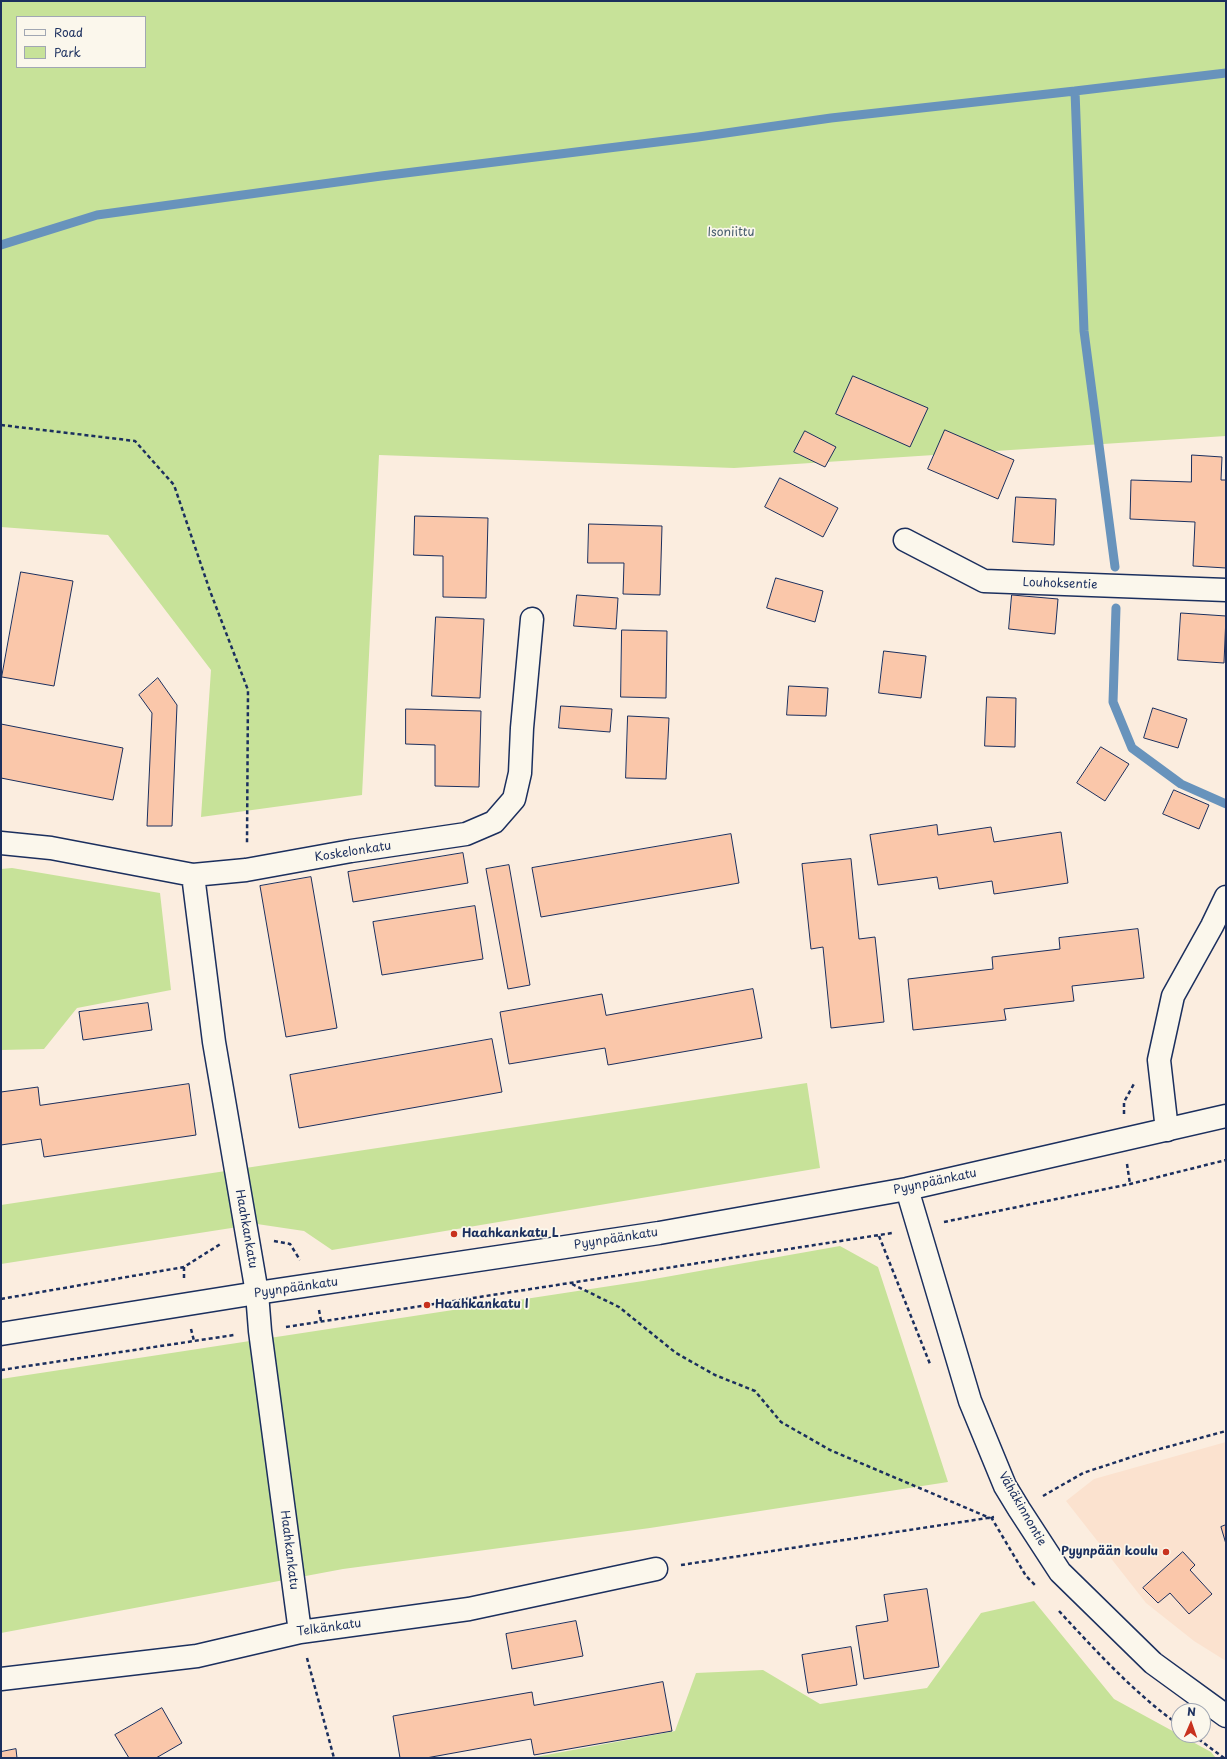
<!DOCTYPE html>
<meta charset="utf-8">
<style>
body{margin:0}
#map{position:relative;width:1227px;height:1759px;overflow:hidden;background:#fbeddf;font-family:"Playpen Sans",sans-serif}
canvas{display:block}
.frame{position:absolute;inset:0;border:2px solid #1b2f5e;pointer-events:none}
.legend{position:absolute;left:16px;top:16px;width:130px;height:52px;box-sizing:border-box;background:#fbf7ec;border:1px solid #a1a7b3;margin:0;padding:5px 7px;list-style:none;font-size:12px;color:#1b2f5e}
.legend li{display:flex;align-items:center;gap:8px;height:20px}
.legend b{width:20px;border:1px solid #a1a7b3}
.north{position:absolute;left:1171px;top:1703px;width:40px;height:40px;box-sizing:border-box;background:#fbf7ec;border:1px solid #a1a7b3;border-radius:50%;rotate:2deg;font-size:11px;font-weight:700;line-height:16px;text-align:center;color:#1b2f5e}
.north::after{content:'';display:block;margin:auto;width:14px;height:18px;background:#c8321e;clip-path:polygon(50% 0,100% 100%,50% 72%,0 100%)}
</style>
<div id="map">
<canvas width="1227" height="1759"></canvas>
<div class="frame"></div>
<ul class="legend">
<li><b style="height:5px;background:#fbf7ec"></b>Road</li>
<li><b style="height:11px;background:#c7e299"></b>Park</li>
</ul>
<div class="north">N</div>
</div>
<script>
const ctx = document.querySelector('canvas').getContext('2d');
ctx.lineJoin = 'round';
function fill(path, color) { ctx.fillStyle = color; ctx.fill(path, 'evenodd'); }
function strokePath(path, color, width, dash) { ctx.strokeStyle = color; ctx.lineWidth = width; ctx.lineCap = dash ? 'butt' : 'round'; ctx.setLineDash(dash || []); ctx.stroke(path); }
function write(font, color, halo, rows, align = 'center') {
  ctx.font = font + ' "Playpen Sans",sans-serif'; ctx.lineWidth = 3.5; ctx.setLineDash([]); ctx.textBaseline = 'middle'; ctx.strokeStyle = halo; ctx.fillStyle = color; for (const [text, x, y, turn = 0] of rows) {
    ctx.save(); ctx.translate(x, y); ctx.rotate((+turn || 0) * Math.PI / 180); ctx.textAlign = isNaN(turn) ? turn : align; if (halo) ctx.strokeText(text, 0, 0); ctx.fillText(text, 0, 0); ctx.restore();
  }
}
fill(new Path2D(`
 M1226 1442V1661L1194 1641 1146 1603 1066 1501 1094 1479Z`), '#fbe2cf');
fill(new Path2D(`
 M1 1H1226V436L734 468 379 455 362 795 201 817 211 670 108 535 1 527ZM17 17H145V67H17Z
 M12 868 160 893 171 990 77 1008 44 1049 1 1050V869Z
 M807 1083 820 1168 332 1250 304 1231 257 1224 1 1264V1205Z
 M840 1246 878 1267 948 1482 650 1528 343 1569 1 1633V1379L643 1281Z
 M1034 1601 1114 1699 1211 1752 1216 1758H530L675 1731 696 1673 763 1670 820 1704 927 1688 981 1613Z`), '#c7e299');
strokePath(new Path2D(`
 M1075 91 1226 73
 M1 245 97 215 381 176 698 137 831 118 1075 91 1084 331 1115 567
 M1116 608 1113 702 1132 748 1181 784 1226 804`), '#6893bc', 9);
const building = new Path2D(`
 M853 376 928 408 910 447 836 414Z
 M945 430 1014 460 998 499 928 469Z
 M805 431 836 447 825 467 794 452Z
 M1192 455 1222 457 1221 480H1226V568L1193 566 1195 522 1130 519 1131 480 1191 482Z
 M780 478 838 508 823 537 765 507Z
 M1016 497 1056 499 1054 545 1013 542Z
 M415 516 488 518 486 598 443 597V556L414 555Z
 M589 524 662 526 660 595 623 594 624 563H588Z
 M21 572 73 581 54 686 2 677Z
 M776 578 823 591 815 622 767 608Z
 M577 595 618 598 616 629 574 626Z
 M1012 595 1058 599 1055 634 1009 629Z
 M1181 613 1226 616 1224 663 1178 660Z
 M436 617 484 619 480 698 432 696Z
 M622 630 667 631 666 698 621 697Z
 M884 651 926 656 921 698 879 693Z
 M158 678 177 705 172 826H147L152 713 139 695Z
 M789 686 828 688 826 716 787 715Z
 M987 697 1016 698 1015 747 985 746Z
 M561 706 612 709 610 732 559 728Z
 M1153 708 1187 719 1178 748 1144 738Z
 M406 709 481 711 479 787 435 786V745L406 744Z
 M628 716 669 718 666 779 626 778Z
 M1 724 123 748 113 800 1 778Z
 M1101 747 1129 764 1105 801 1077 783Z
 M1174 790 1209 805 1199 829 1163 814Z
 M937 825 938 835 991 827 994 842 1061 832 1068 883 994 894 992 881 939 889 937 877 878 885 870 835Z
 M731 834 739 883 541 917 532 868Z
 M463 853 468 883 353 902 348 872Z
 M851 859 859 939 875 937 884 1022 831 1028 823 947 811 949 802 864Z
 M509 865 530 985 508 989 486 869Z
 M311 877 337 1028 286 1037 260 886Z
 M475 906 483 959 382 975 373 922Z
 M1138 929 1144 978 1072 986 1074 1001 1004 1009 1006 1020 913 1030 908 979 993 969 992 957 1060 949 1059 938Z
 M753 989 762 1038 608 1065 605 1048 509 1064 500 1012 602 994 606 1015Z
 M148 1003 152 1030 83 1040 79 1012Z
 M492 1039 502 1092 299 1128 290 1075Z
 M189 1084 196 1135 44 1157 41 1139 1 1145V1092L38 1087 40 1105Z
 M1226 1525V1544L1221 1527Z
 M1183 1552 1195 1565 1190 1570 1212 1594 1189 1614 1170 1593 1158 1603 1143 1588Z
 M927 1589 939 1667 864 1679 856 1626 888 1621 884 1595Z
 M576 1621 583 1656 512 1669 506 1634Z
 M851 1647 857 1685 808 1693 802 1655Z
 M663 1682 672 1731 534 1755 531 1739 426 1758H400L393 1716 532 1692 534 1705Z
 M162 1708 182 1743 156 1758H129L115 1735Z
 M16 1749 17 1758H1V1752Z`);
fill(building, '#fac7aa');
strokePath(building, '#1b2f5e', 1);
const street = new Path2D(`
 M905 540 984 581 1226 590
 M1 843 51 848 193 875 246 870 351 851 466 834 494 822 514 799 520 773 522 728 532 619
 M193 875 214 1042 257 1293 260 1331 300 1632
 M1167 1130 1159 1060 1173 996 1212 926 1226 897
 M1 1679 197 1656 300 1632 469 1609 656 1569`);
const secondary = new Path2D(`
 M907 1189 970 1401 1005 1486 1019 1509 1060 1572 1153 1663 1226 1716
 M1 1334 257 1293 659 1233 907 1189 1226 1116`);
strokePath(street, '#1b2f5e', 25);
strokePath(secondary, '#1b2f5e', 25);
strokePath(new Path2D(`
 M1 425 135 441 174 485 210 591 248 690 247 844
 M1124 1114V1102L1135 1082
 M1127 1164 1130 1184
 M944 1222 1130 1184 1226 1160
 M879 1236 930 1364
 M274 1241 290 1244 300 1260
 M184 1267V1279
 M572 1284 619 1307 676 1353 715 1375 755 1391 781 1422 830 1450 990 1518
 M1 1299 184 1267 222 1243
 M319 1310 321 1321
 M286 1327 892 1233
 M191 1329 194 1341
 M1 1370 234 1335
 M1043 1496 1083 1473 1141 1454 1226 1431
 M991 1517 1026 1576 1035 1585
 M681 1565 994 1517
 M1059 1611C1096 1651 1134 1693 1179 1725
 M307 1658 334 1758
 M1193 1735 1224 1758`), '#1b2f5e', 2.5, [4, 3]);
strokePath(street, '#fbf7ec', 22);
strokePath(secondary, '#fbf7ec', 22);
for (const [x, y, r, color] of [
 [454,1234,4,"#c8321e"],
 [427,1305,4,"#c8321e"],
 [1166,1552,4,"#c8321e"]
]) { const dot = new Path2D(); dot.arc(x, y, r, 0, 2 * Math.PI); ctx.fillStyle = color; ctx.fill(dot); strokePath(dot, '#fbf7ec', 1.5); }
write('12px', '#465c6d', '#fbf7ec', [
 ["Isoniittu",731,233]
]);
write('12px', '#1b2f5e', '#fbf7ec', [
 ["Louhoksentie",1060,584,2],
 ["Koskelonkatu",353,852,-9],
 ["Pyynpäänkatu",935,1182,-12],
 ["Haahkankatu",246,1229,80],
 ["Pyynpäänkatu",616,1239,-9],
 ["Pyynpäänkatu",296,1288,-8],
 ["Vähäkinnontie",1022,1509,60],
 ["Haahkankatu",289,1550,83],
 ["Telkänkatu",329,1628,-8]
]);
write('bold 12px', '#1b2f5e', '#fbf7ec', [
 ["Haahkankatu L",462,1234],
 ["Haahkankatu I",435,1305],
 ["Pyynpään koulu",1158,1552,"right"]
], 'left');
</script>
